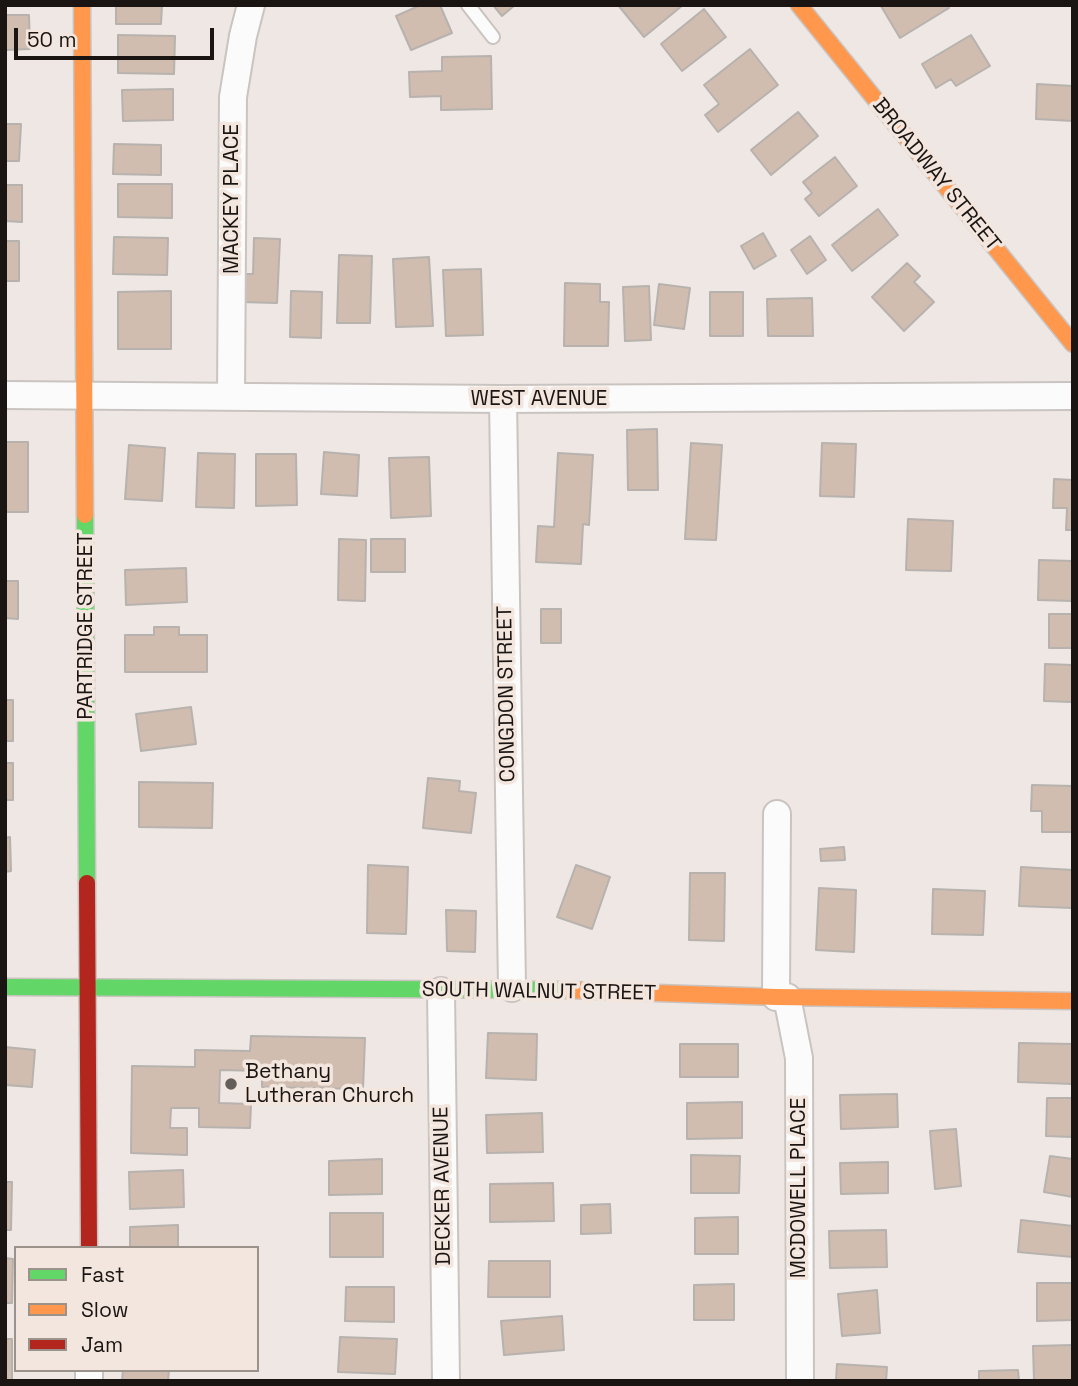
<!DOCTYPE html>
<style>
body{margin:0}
#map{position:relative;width:1078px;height:1386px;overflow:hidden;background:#eee7e3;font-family:"Space Grotesk",sans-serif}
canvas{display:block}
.frame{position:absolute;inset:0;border:7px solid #1a1512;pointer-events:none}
.legend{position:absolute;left:14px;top:1246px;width:245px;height:126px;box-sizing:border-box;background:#f3e6de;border:2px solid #9c928c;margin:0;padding:9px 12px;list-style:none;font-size:21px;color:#1a1512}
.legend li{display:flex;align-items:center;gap:14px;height:35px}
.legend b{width:35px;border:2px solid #9c928c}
.scale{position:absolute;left:14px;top:28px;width:200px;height:32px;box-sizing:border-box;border:4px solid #1a1512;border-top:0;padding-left:9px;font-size:21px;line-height:24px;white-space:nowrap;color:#1a1512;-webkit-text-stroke:5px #f3e6de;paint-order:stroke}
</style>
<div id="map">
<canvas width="1078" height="1386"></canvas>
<div class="frame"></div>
<ul class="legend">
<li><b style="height:9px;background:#63d668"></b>Fast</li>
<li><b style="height:9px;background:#ff974d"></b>Slow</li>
<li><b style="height:9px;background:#b3261e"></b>Jam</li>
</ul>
<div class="scale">50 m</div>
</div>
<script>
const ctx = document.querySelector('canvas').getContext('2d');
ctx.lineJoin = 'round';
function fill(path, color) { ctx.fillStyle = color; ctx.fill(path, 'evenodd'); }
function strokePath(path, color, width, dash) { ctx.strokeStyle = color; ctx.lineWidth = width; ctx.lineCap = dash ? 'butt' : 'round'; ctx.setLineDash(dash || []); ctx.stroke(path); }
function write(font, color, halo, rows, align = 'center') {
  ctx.font = font + ' "Space Grotesk",sans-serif'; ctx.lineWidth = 7; ctx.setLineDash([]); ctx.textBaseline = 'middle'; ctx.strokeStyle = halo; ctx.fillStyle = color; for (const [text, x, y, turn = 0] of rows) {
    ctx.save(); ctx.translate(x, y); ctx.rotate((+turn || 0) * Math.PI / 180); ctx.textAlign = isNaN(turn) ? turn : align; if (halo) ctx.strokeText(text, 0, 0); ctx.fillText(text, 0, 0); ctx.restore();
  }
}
const building = new Path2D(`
 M116 5H162L161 24H116Z
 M421 5H440L452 33 411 50 396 16Z
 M493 5H515L502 16Z
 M618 5H683L644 37Z
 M947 5 949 8 900 38 881 6Z
 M704 9 726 37 682 71 661 44Z
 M5 15H29L30 49 5 50Z
 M118 35 175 36 174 74 118 73Z
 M971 35 990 66 956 86 951 79 936 88 922 64Z
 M750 49 778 85 718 132 705 115 719 104 704 85Z
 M491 56 492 109 441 110V96L410 97 409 72 442 71V57Z
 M1037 84 1073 86V121L1036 119Z
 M173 89V120L123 121 122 90Z
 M798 112 818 136 771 175 751 150Z
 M5 124H21L19 161H5Z
 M114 144 161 145V175L113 174Z
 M835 157 857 186 819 216 805 199 812 193 803 182Z
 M118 184H172V218L118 217Z
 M5 185H22V222L5 221Z
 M878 209 898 235 852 271 832 245Z
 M763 233 776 256 754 269 741 246Z
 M810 236 826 260 807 274 791 250Z
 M114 237 168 238 167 275 113 274Z
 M254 238 280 239 277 303 241 302 243 274H253Z
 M5 241H19V281H5Z
 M339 255 372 256 370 323H337Z
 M429 257 433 326 396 327 393 259Z
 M907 263 920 276 914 282 934 302 904 331 872 297Z
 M481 269 483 335 446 336 443 270Z
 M565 283 600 284V302H609L608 346H564Z
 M659 284 690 288 684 329 654 325Z
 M649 286 651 340 625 341 623 287Z
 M171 291V349H118V292Z
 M291 291 322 292 321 338 290 337Z
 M710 292H743V336H710Z
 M812 298 813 336H768L767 299Z
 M657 429 658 490H628L627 430Z
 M5 442H28V512H5Z
 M691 443 722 445 716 540 685 539Z
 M822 443 856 444 854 497 820 496Z
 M129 445 165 448 162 501 125 499Z
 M324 452 359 455 357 496 321 494Z
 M198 453 235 454 234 508 196 507Z
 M558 453 593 455 589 525 583 524 581 564 536 562 538 526 554 527Z
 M256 454H296L297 505 256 506Z
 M429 457 431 516 391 518 389 458Z
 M1054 479 1073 480V530H1066L1067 508H1053Z
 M908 519 953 521 951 571 906 570Z
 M339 539 366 540 365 601 338 600Z
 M371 539H405V572H371Z
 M1039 560 1073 561V601L1038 600Z
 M186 568 187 602 126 605 125 570Z
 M5 581H18V619L5 618Z
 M541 609H561V643H541Z
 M1049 614H1073V648H1049Z
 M154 627H179V635H207V672H125V635H154Z
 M1045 664 1073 665V702L1044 701Z
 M5 700H13V741H5Z
 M191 707 196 744 141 751 136 714Z
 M5 763H13V800H5Z
 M428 778 460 781 459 791 476 793 471 833 423 828Z
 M139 782 213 783 212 828 139 827Z
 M1032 785 1073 786V832H1042V811H1031Z
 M10 837 11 871 5 872V838Z
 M844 847 845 860 821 861 820 849Z
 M368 865 408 867 406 934 367 933Z
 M576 865 610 877 592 929 557 917Z
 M1021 867 1073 870V908L1019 906Z
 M690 873H725L724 941 689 940Z
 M819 888 856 890 854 952 816 950Z
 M933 889 985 891 983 935 932 934Z
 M446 910 476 911 475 952 447 951Z
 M488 1033 537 1034 536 1080 486 1078Z
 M251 1036 365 1038 363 1089 262 1087V1071L220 1070 219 1103 251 1104 250 1128 199 1127V1108H171L170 1128H187V1155L131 1153 132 1066 195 1067V1050L250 1051Z
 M1019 1043 1073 1044V1084L1018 1082Z
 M680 1044H738V1077H680Z
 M5 1047 35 1050 32 1087 5 1085Z
 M897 1094 898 1127 841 1129 840 1095Z
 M1047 1098H1073V1137L1046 1136Z
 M742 1102V1138L687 1139V1103Z
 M542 1113 543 1152 487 1153 486 1115Z
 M956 1129 961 1186 935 1189 930 1131Z
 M691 1155 740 1156 739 1193H691Z
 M1050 1156 1073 1159V1197L1044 1192Z
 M382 1159V1194L329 1195V1161Z
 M888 1162V1193L841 1194 840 1163Z
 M183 1170 184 1207 130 1209 129 1172Z
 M5 1182H12L11 1230H5Z
 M553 1183 554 1221 490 1222V1184Z
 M610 1204 611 1233 581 1234V1205Z
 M330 1213H383V1257H330Z
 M738 1217V1254H695V1218Z
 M1021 1220 1073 1226V1257L1018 1252Z
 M178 1225V1248H130V1227Z
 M886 1230 887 1267 830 1268 829 1231Z
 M5 1258 13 1259 12 1303H5Z
 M489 1261H550V1297H488Z
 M1037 1283H1073V1320L1037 1321Z
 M734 1284V1320H694V1285Z
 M346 1287H394V1322L345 1321Z
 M877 1290 880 1333 842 1336 838 1294Z
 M562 1316 564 1350 504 1355 501 1321Z
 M340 1337 397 1339 395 1374 338 1372Z
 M5 1339H12V1381H5Z
 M1073 1345V1381H1034L1033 1346Z
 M837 1364 887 1367 886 1381H836Z
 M123 1370H169L168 1381H122Z
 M1018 1370 1019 1381H979V1371Z`);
fill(building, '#d0bdb0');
strokePath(building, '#b7b2ae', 2);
const lane = new Path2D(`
 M468 5 493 37`);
const street = new Path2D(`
 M5 395 503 399 1073 396
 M231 395 233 97 243 36 251 5
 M503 399 512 988
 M441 991 446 1381
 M776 997 777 814
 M787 997 799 1058 800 1381
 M89 1370V1381`);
const fast = new Path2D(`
 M85 515 87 883
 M5 987 568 990`);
const slow = new Path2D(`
 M82 5 85 515
 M799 5 1073 344
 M568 990 776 997 1073 1001`);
const jam = new Path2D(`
 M87 883 89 1248`);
strokePath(lane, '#cac4c1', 16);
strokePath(street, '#cac4c1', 30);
strokePath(fast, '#cac4c1', 19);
strokePath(slow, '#cac4c1', 19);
strokePath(jam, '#cac4c1', 19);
strokePath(lane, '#fcfbfb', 12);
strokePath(street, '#fcfbfb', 26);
strokePath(fast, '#63d668', 16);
strokePath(slow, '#ff974d', 16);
strokePath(jam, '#b3261e', 16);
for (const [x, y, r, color] of [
 [231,1084,7,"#645e5b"]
]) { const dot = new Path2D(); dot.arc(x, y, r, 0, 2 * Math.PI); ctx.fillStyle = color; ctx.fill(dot); strokePath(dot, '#f3e6de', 2.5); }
write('21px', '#1a1512', '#f3e6de', [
 ["BROADWAY STREET",936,175,51],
 ["MACKEY PLACE",232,199,-90],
 ["WEST AVENUE",539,399],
 ["PARTRIDGE STREET",86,626,-90],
 ["CONGDON STREET",507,694,-91],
 ["SOUTH WALNUT STREET",539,992,1],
 ["DECKER AVENUE",443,1186,-91],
 ["MCDOWELL PLACE",799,1188,-90]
]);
write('21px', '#1a1512', '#f3e6de', [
 ["Bethany",245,1072],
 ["Lutheran Church",245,1096]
], 'left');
</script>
